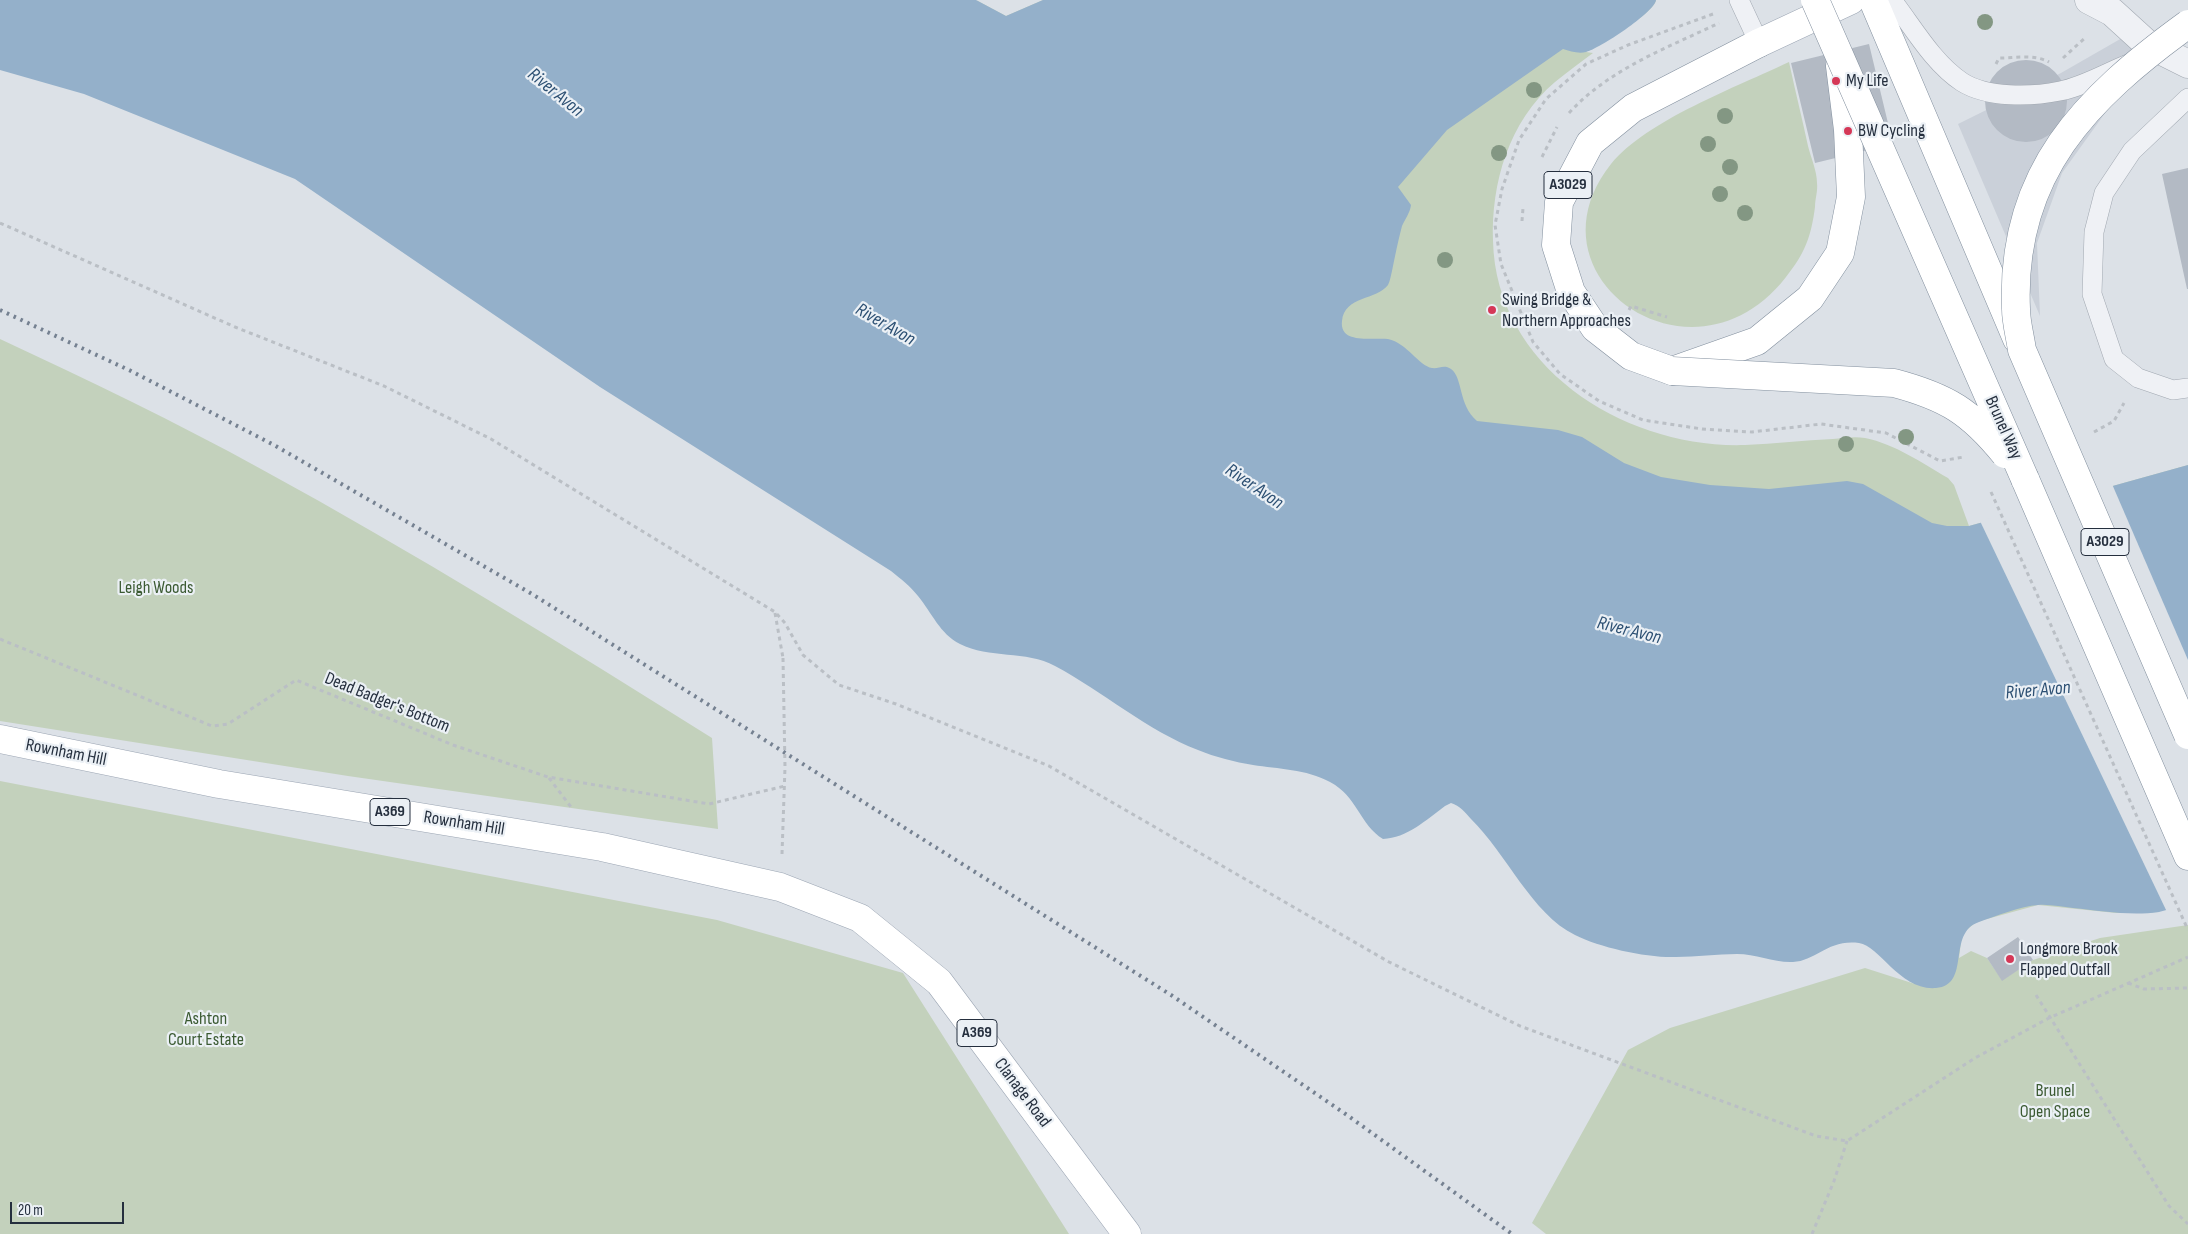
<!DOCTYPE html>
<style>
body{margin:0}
#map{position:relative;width:2188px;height:1234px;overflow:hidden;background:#dce1e7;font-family:"Sofia Sans Condensed",sans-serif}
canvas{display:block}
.scale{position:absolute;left:10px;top:1202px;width:114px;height:22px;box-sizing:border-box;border:2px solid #252f3e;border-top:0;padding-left:6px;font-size:15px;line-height:18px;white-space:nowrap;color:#252f3e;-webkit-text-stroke:4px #ebf0f5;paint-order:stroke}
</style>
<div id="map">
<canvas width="2188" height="1234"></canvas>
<div class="scale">20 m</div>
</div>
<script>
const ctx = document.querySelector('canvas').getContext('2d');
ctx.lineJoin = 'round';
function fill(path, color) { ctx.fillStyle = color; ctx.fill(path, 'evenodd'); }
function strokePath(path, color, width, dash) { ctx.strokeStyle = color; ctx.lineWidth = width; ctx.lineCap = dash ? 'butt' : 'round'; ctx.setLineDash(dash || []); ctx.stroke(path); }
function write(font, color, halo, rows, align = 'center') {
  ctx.font = font + ' "Sofia Sans Condensed",sans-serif'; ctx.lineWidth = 4.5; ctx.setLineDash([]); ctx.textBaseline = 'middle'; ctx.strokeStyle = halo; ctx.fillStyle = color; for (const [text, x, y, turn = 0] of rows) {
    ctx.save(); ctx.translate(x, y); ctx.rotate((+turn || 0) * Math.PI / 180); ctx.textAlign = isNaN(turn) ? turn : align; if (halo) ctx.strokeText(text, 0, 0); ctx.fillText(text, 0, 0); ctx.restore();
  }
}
fill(new Path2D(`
 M2122 38 2146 65 2113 102 2062 173 2037 243 2040 316 1958 124 2061 73Z`), '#cad0d9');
fill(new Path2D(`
 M976 0 1006 16 1043 0H1656C1654 13 1600 46 1586 52L1593 53C1580 63 1567 72 1555 82 1509 121 1491 183 1493 241 1496 369 1627 449 1745 445 1775 444 1804 440 1833 439 1843 438 1855 436 1865 438 1895 444 1922 463 1948 478L1954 485 1969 526 2188 465V648L1610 583Z
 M1789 62C1795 90 1802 118 1808 146 1811 158 1817 171 1817 183 1818 191 1815 199 1815 207 1811 237 1805 253 1786 277 1693 397 1521 277 1611 164 1647 120 1737 87 1789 62Z
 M0 339C88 380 176 422 261 469 415 553 564 645 712 738L718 829 348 776 0 721Z
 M0 781 717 920 903 973 1069 1234H0Z
 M1922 892 2160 912 2116 913 2038 905 1976 922 1962 934 1959 958 1971 951 1987 958 2002 980 2033 960 2100 938 2188 925V1234H1546L1532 1223 1628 1050 1670 1028 1865 968 1915 984 1909 981 1908 965Z`), '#c3d1bc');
fill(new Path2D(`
 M0 0H976L1006 16 1043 0H1656C1655 12 1599 49 1586 52 1578 54 1570 51 1563 49L1447 130 1398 187 1411 205C1410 213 1405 219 1402 226 1398 241 1395 256 1392 271 1391 275 1390 281 1388 285 1377 300 1344 296 1342 321 1339 345 1374 337 1388 339 1407 343 1419 366 1432 368 1439 369 1444 364 1451 369 1463 377 1458 405 1477 421L1558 430 1582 437 1624 463 1661 477 1710 485 1769 489 1847 481 1863 484 1932 523 1947 526H1969L2188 465V901C2179 905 2169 910 2159 912 2131 916 2101 911 2073 908 2062 907 2049 904 2038 905 2021 906 1996 916 1979 922 1946 933 1972 985 1936 988 1900 991 1880 946 1859 943 1828 939 1816 961 1793 962 1775 963 1756 954 1737 954 1717 954 1696 957 1676 957 1647 958 1601 948 1575 935 1532 914 1506 853 1471 819 1465 812 1460 806 1451 803L1445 806C1426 820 1407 838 1383 839 1360 825 1357 796 1330 782 1306 769 1278 769 1253 765 1235 762 1215 757 1198 750 1148 731 1102 691 1055 666 1026 650 989 659 960 644 940 634 932 613 918 596 910 586 901 579 891 571L600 387 295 179 84 94 0 70Z`), '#94b0ca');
fill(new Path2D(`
 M2112 484 2188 660V904L2167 912 1980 521Z`), '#dce1e7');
fill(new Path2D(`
 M1869 44 1893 144 1815 163 1791 63Z
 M1985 101a41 41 0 1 1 82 0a41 41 0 1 1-82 0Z
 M2188 168V289H2187L2162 174Z
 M2018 937 2033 960 2002 981 1987 958Z`), '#b3bac4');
const service = new Path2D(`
 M1739 0 1759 43
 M1892 0C1913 27 1933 63 1962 82 1987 98 2031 97 2060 91 2082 87 2106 73 2128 64
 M2188 98 2132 151 2104 193 2094 232 2092 294 2114 359 2138 378 2173 390 2188 388`);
const minor = new Path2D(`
 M2089 0 2112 12 2146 43 2188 64`);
const primary = new Path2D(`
 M1759 43 1851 0
 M0 739 219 784 602 847 780 887 860 918 939 982 1127 1234`);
const trunk = new Path2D(`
 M1873 0 2017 339
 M1759 43 1633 108 1590 143 1559 202 1556 245 1571 292 1595 328 1631 356 1672 371 1757 341 1810 298 1840 253 1851 197 1848 130 1840 66
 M2025 479 2188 856`);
strokePath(service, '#a1a8b1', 20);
strokePath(minor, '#a1a8b1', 29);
strokePath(primary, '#9ba5b3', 29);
strokePath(trunk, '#828f9e', 29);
strokePath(new Path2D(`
 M1713 14 1628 45 1586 64 1546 99 1519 140 1502 189 1495 225 1501 264 1533 342 1560 374 1599 401 1643 420 1702 429 1752 432 1821 424 1886 433 1940 461 1964 457
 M2063 58 2086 37
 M1996 64 1999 58C2016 58 2034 54 2049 62
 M1569 113C1609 69 1667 48 1719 23
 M1542 157 1557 127
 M1522 221 1523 208
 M0 223 235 327 384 386 491 439 775 612 785 623 803 655 839 685 896 704 1049 766 1389 962 1520 1026 1816 1136 1847 1141 1975 1058 2049 1018 2188 957
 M1629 310 1631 306 1667 317
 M2094 432 2114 421 2124 403
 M775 613 783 658
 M0 639 212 726 228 724 296 680 453 745 548 777 709 804 785 786
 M549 778 571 807
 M782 854 785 767
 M2128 983 2144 989 2188 988
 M2036 995 2169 1206 2188 1224
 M1812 1234 1834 1181 1847 1141`), '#babfc5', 3, [4, 4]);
strokePath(service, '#eff1f5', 19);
strokePath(minor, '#eff1f5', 28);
strokePath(primary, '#fff', 28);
strokePath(trunk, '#fff', 28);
strokePath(new Path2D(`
 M0 310 131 371 274 445 532 594 1171 995 1347 1115 1512 1234`), '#758191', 4, [2.5, 5]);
const trunkBridge = new Path2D(`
 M1815 0 2025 479
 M2188 24C2086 98 2010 173 2016 309 2016 322 2020 336 2022 350L2188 735
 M1672 371 1894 383C1947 397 1971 412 2005 454`);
strokePath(trunkBridge, '#828f9e', 29, []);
strokePath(new Path2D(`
 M1991 492 2188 930
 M783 658 785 767`), '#babfc5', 3, [4, 4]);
strokePath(trunkBridge, '#fff', 28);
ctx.fillStyle = '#839783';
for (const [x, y] of [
 [1985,22],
 [1534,90],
 [1725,116],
 [1708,144],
 [1499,153],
 [1730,167],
 [1720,194],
 [1745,213],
 [1445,260],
 [1906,437],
 [1846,444]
]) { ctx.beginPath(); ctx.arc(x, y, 8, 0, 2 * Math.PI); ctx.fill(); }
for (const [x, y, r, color] of [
 [1836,81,5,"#d53857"],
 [1848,131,5,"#d53857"],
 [1492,310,5,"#d53857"],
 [2010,959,5,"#d53857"]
]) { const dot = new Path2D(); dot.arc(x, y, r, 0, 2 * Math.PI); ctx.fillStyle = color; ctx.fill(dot); strokePath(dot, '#ebf0f5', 2); }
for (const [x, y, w] of [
 [1568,185,48],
 [2105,542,48],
 [390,812,40],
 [977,1033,40]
]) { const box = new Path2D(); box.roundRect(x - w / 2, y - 13.5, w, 27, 4); ctx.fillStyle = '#ebf0f5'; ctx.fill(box); strokePath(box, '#252f3e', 1); }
write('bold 16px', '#252f3e', null, [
 ["A3029",1568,185],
 ["A3029",2105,542],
 ["A369",390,812],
 ["A369",977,1033]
]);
write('18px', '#252f3e', '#ebf0f5', [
 ["My Life",1846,81],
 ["BW Cycling",1858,131],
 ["Swing Bridge &",1502,300],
 ["Northern Approaches",1502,321],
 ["Longmore Brook",2020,949],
 ["Flapped Outfall",2020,970]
], 'left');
write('18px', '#252f3e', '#ebf0f5', [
 ["Brunel Way",2003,428,66],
 ["Dead Badger's Bottom",387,703,22],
 ["Rownham Hill",66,753,11],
 ["Rownham Hill",464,824,9],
 ["Clanage Road",1022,1093,53]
]);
write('18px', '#3b5a32', '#ebf0f5', [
 ["Leigh Woods",156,588],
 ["Ashton",206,1019],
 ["Court Estate",206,1040],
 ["Brunel",2055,1091],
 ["Open Space",2055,1112]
]);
write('italic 19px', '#2d5073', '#ebf0f5', [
 ["River Avon",555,93,39],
 ["River Avon",885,325,30],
 ["River Avon",1254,487,34],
 ["River Avon",1629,631,14],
 ["River Avon",2038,691,-5]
]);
</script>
